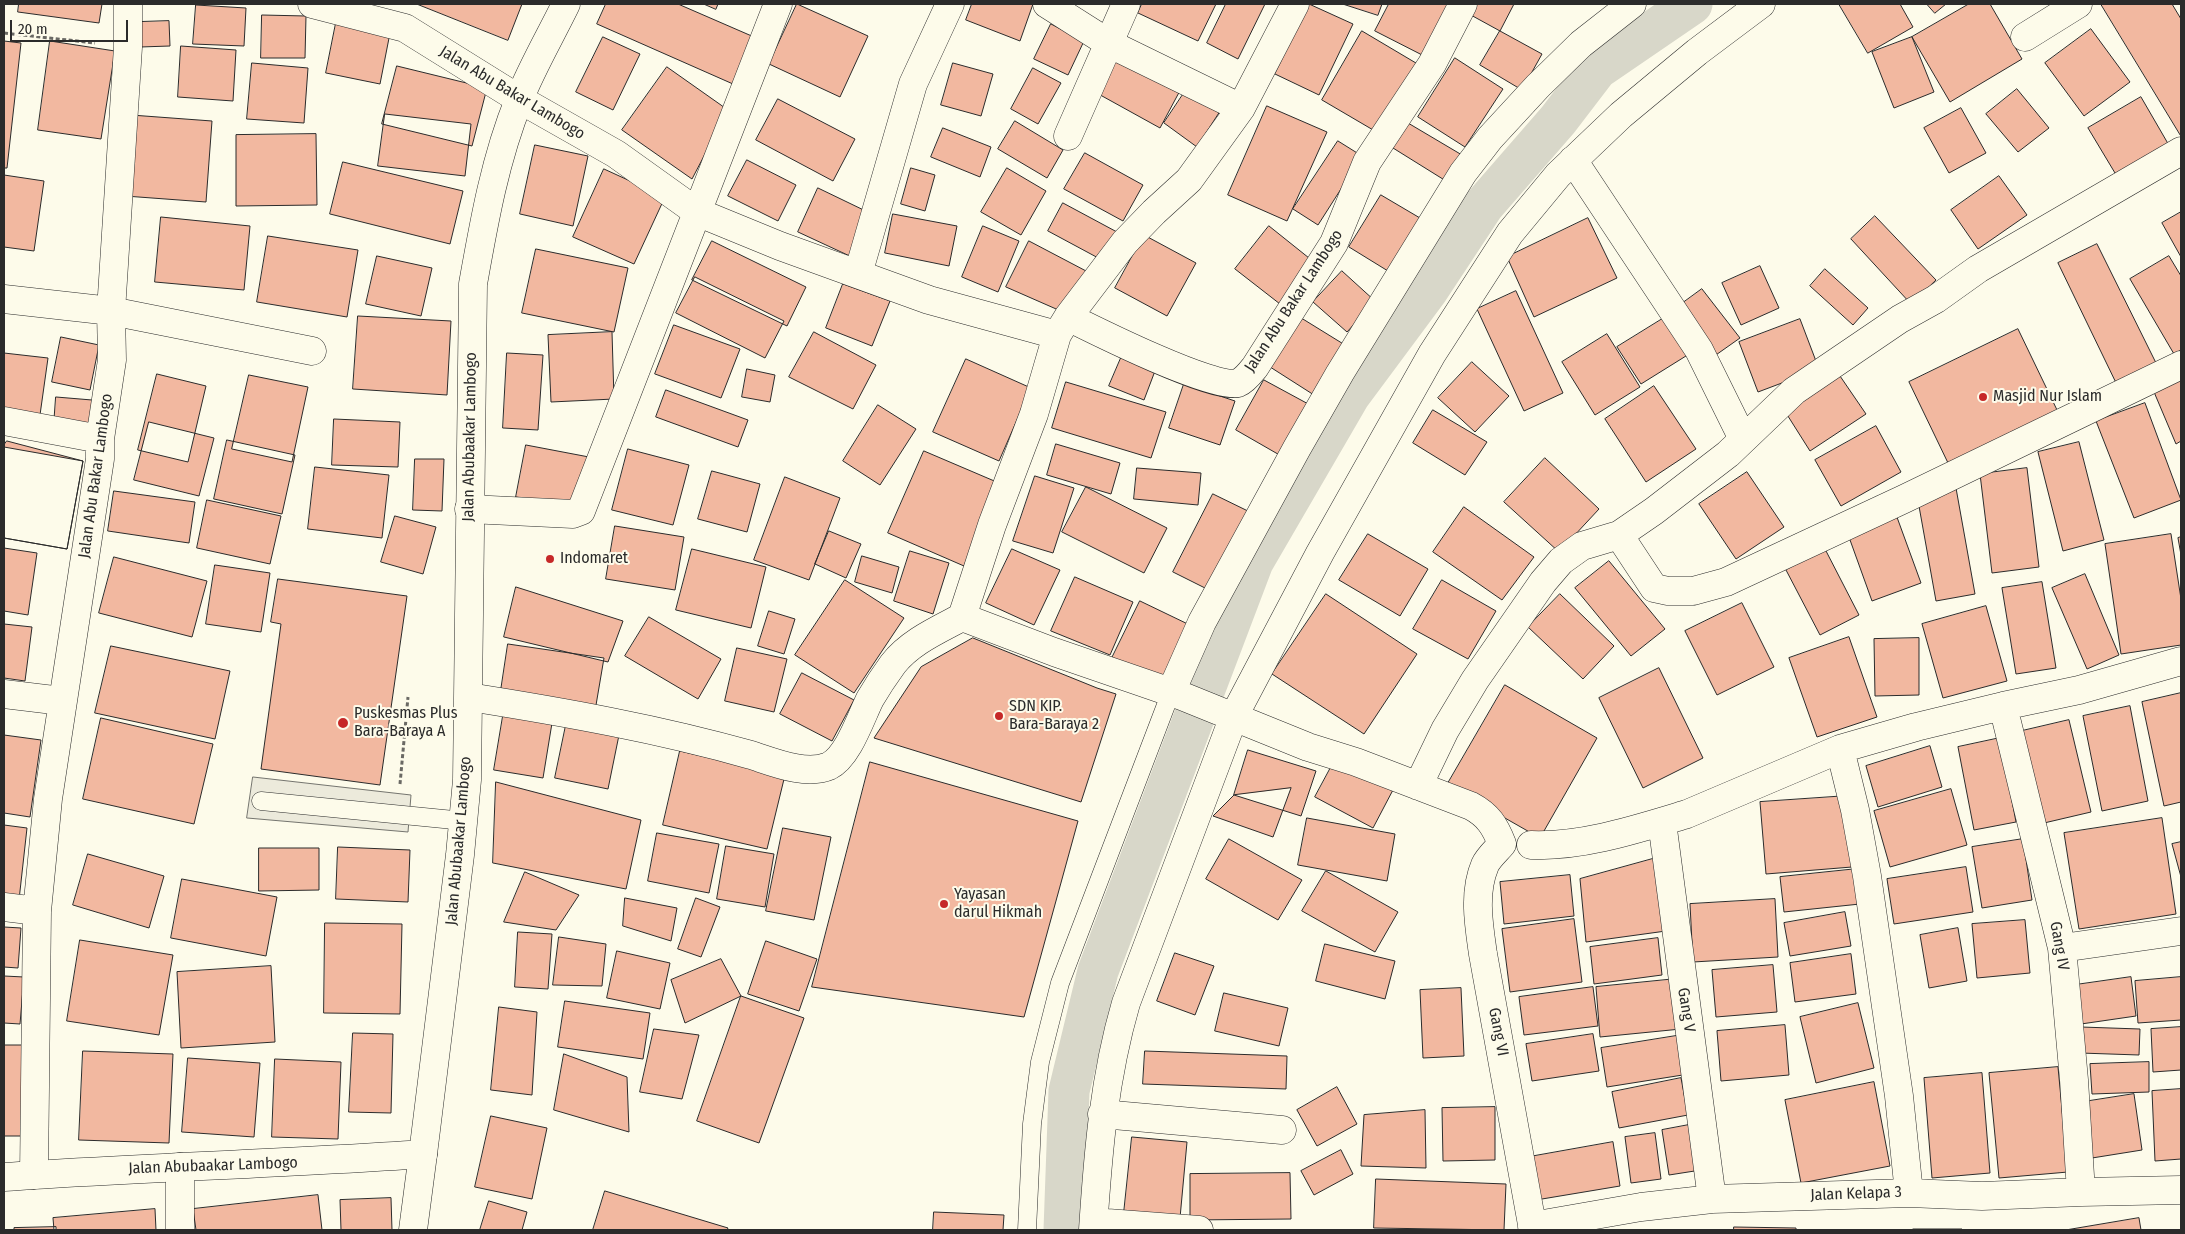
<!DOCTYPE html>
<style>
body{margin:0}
#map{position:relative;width:2185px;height:1234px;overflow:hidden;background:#fdfbea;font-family:"Fira Sans Condensed",sans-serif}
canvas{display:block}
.frame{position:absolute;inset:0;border:5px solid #2b2b2b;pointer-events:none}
.scale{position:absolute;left:10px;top:20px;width:118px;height:22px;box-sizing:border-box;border:2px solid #2b2b2b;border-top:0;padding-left:6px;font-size:15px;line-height:18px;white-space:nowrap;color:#2b2b2b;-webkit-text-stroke:4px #fdfbea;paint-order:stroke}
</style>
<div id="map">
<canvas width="2185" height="1234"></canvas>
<div class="frame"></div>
<div class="scale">20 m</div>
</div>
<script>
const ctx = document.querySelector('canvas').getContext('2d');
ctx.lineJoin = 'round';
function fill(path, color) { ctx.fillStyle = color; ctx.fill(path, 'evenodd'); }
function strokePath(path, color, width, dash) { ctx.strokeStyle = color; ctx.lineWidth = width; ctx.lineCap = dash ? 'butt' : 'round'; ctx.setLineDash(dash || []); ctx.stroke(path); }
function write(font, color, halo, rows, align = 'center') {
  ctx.font = font + ' "Fira Sans Condensed",sans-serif'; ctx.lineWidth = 4; ctx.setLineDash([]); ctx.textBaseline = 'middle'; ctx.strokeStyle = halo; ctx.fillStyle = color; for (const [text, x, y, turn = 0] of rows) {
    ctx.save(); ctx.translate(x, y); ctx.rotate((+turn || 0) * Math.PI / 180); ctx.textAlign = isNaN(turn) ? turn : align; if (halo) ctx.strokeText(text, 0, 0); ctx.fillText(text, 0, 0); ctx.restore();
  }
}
const parking = new Path2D(`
 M253 777 411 795 408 832 247 818Z`);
fill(parking, '#eceadb');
strokePath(parking, '#74746e', 1);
strokePath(new Path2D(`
 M1064 1230 1069 1091 1098 971 1253 562 1350 395 1428 290 1484 205 1558 120 1597 69 1692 4`), '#d8d7c9', 41);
const building = new Path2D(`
 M19 4H102L99 23 18 12Z
 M417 4H522L508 40Z
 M606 4H678L754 37 733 84 597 24Z
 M704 4H718L716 9Z
 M797 4 868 36 840 97 769 64Z
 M972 4H1033L1020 41 966 20Z
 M1142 4H1216L1198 41 1138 13Z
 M1226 4H1265L1238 59 1207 43Z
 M1309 4 1353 24 1319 95 1275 74Z
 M1343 4H1382L1378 15Z
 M1389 4H1458L1430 59 1375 31Z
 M1474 4H1514L1500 31 1469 14Z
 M1839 4H1900L1913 27 1868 53Z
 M1927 4H1946L1935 13Z
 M1969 4H1990L2022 59 1950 102 1912 37Z
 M2101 4H2172L2181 19V136Z
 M196 5 246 8 244 46 193 44Z
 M262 15 306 16 305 58H261Z
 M169 21 170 46 140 47 139 22Z
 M336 23 390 33 380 84 326 73Z
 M1051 24 1084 41 1068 75 1034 59Z
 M2091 29 2130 82 2084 116 2045 63Z
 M1362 31 1421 66 1380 134 1322 100Z
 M1500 31 1542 54 1522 90 1480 65Z
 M603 37 640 54 613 110 576 92Z
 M1912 37 1934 92 1894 108 1872 52Z
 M4 41 21 43 7 168H4Z
 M50 41 115 51 101 139 38 130Z
 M181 46 236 50 233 101 178 97Z
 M1114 52 1183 85 1160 128 1093 91Z
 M1455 58 1503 89 1465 147 1418 117Z
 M252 63 308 68 304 123 247 119Z
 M953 63 993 74 981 116 941 105Z
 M397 66 487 88 472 146 382 124Z
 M667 67 728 110 692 179 622 130Z
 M1033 68 1061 83 1038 124 1011 109Z
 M2017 89 2049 128 2018 152 1986 114Z
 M1184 93 1222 108 1197 147 1164 123Z
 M2141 97 2170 147 2118 178 2088 128Z
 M778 99 855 139 833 181 756 140Z
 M1267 106 1327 132 1287 221 1228 195Z
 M1961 108 1986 153 1949 173 1924 128Z
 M385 114 471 124 465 176 378 166Z
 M131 115 212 121 206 202 125 196Z
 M1015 121 1063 150 1047 178 998 149Z
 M1408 123 1462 155 1446 181 1393 148Z
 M943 128 991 147 980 177 931 157Z
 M316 134 317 205 236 206V135Z
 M1338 141 1362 156 1318 225 1293 209Z
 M535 145 588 156 573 226 520 214Z
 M1085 153 1143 185 1123 221 1064 189Z
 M747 160 796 185 778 221 728 196Z
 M343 162 463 191 450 244 330 214Z
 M911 168 935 175 925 211 901 204Z
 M1007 168 1046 191 1021 235 981 212Z
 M604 169 665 197 634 264 573 237Z
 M4 175 44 181 34 251 4 247Z
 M1999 176 2027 215 1978 249 1951 210Z
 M818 188 874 215 854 258 798 232Z
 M1381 195 1420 218 1388 271 1349 247Z
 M1063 203 1117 232 1102 260 1048 231Z
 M2181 212V257L2162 223Z
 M893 214 957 226 949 266 885 253Z
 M1875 216 1936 280 1911 304 1851 239Z
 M161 217 250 226 244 290 155 282Z
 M1588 218 1617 278 1534 317 1507 257Z
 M983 226 1019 241 998 292 962 277Z
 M1269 226 1314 262 1280 304 1235 269Z
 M1144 235 1196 263 1167 316 1115 288Z
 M268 236 358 250 347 317 257 302Z
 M712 241 806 287 787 326 692 280Z
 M1029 241 1088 272 1063 312 1006 287Z
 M2097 244 2159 369 2119 389 2058 263Z
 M536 249 628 268 614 332 522 313Z
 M377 256 432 268 421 316 366 304Z
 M2169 256 2181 276V350L2174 354 2130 279Z
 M1760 266 1779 308 1741 325 1722 283Z
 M1825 269 1868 308 1853 325 1810 286Z
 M1342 271 1375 301 1347 332 1313 302Z
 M695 277 784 321 765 358 676 313Z
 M843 284 890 301 872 346 826 328Z
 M1702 289 1740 338 1713 357 1676 308Z
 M1516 291 1563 393 1524 411 1477 309Z
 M1672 313 1694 351 1641 384 1617 347Z
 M358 316 451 321 447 395 353 389Z
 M1298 316 1345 345 1314 395 1267 365Z
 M1800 319 1819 369 1758 392 1739 342Z
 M674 325 740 349 721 398 655 374Z
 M2018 329 2058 412 1949 465 1909 382Z
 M612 332 614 399 551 402 548 335Z
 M814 332 876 365 853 409 789 377Z
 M1607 334 1640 387 1595 415 1562 362Z
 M61 337 99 345 90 390 52 382Z
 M1124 351 1158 363 1144 400 1109 386Z
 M4 353 48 358 39 422 4 418Z
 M507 353 543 355 538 430 503 428Z
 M966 359 1031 388 999 461 933 432Z
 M1472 362 1509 396 1475 432 1438 398Z
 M747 369 775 375 770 402 742 397Z
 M157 374 206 386 188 462 138 450Z
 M249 375 308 387 292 462 232 449Z
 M1840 376 1866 414 1810 451 1786 413Z
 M1264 380 1312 406 1283 457 1236 430Z
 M2181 380V441L2176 444 2154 392Z
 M1066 382 1166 412 1151 458 1052 428Z
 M1184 384 1235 401 1220 445 1169 428Z
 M1654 386 1696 449 1646 482 1605 419Z
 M666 390 748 420 738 447 656 417Z
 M56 397 92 400 90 435 54 425Z
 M2145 403 2181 500 2134 518 2096 421Z
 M878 405 916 429 880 485 843 461Z
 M1433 410 1487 442 1465 475 1413 443Z
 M334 419 400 422 398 467 332 465Z
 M149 422 214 438 199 496 134 480Z
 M1876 426 1901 472 1841 506 1815 460Z
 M227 440 295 455 282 514 214 499Z
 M7 441 83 461 67 549 4 538V445Z
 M2079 442 2104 540 2063 551 2038 452Z
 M1056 444 1120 463 1111 494 1047 475Z
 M526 445 589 457 580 508 516 497Z
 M4 447 83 461 67 549 4 538Z
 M628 449 689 465 673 525 612 510Z
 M924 451 999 483 964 566 888 533Z
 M1545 458 1599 509 1559 552 1504 502Z
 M415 459H444L442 511 413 510Z
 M315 467 389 475 382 538 308 529Z
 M1137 468 1201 473 1198 505 1134 499Z
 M2027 468 2039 567 1992 573 1980 474Z
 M712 471 760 484 747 532 698 519Z
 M1747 472 1784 527 1736 559 1699 504Z
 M1035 476 1074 488 1053 553 1013 541Z
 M785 477 840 498 809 580 754 560Z
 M1086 487 1167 528 1144 573 1062 532Z
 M1956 488 1975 594 1936 601 1917 495Z
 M114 491 195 502 189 543 108 531Z
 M1213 494 1252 513 1213 592 1173 572Z
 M207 500 281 516 270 564 197 548Z
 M1464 507 1534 557 1502 600 1433 552Z
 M1894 509 1921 583 1872 601 1845 526Z
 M395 516 436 527 423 574 381 562Z
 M615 526 684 537 675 590 606 579Z
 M829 531 861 544 846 578 815 564Z
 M1368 534 1428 569 1400 616 1339 580Z
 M2171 534 2181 599V645L2121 654 2105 544Z
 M2181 537V555L2178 538Z
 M4 548 37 553 28 615 4 611Z
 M692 549 766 567 751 628 676 610Z
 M1012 549 1060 570 1034 625 986 603Z
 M1825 549 1859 615 1820 635 1786 570Z
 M910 551 949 563 933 614 894 601Z
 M862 556 899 567 892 593 855 582Z
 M114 557 207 581 192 637 99 613Z
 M1609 561 1665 629 1631 656 1575 588Z
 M215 565 270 573 261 632 206 624Z
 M2085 574 2119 655 2087 669 2052 588Z
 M1075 577 1133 602 1110 655 1051 631Z
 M278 579 407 596 380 785 261 769 281 624 271 622Z
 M845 580 904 618 854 693 795 655Z
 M1442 580 1496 611 1468 659 1413 629Z
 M2042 582 2056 668 2016 674 2002 588Z
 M516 587 623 621 608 662 504 637Z
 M1326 594 1417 654 1364 734 1272 674Z
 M1560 594 1614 646 1583 679 1528 627Z
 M1140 601 1194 627 1167 684 1112 658Z
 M1742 603 1774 667 1717 695 1685 631Z
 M1986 606 2007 681 1943 698 1922 624Z
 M769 611 795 619 784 654 758 646Z
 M649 617 721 659 698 699 625 656Z
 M4 624 32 627 25 681 4 678Z
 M1849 637 1877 717 1817 737 1789 658Z
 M973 638 1097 688 1116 694 1081 802 874 738 921 667Z
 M1919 638V695L1875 696 1874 639Z
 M508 644 604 658 595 711 500 697Z
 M111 646 230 671 215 739 95 713Z
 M737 648 787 659 774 712 725 701Z
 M1659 668 1703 758 1643 788 1599 698Z
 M802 673 854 700 832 741 780 714Z
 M1505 685 1597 738 1540 838 1447 785Z
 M2181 693V802L2164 806 2142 702Z
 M2130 706 2148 801 2102 811 2083 716Z
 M503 716 552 723 543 778 494 770Z
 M101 718 213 744 194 824 83 799Z
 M2069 720 2091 812 2044 823 2022 731Z
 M566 725 619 735 608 789 555 778Z
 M4 735 41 740 30 817 4 813Z
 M2000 738 2016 822 1974 830 1958 747Z
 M1930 746 1942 787 1878 807 1866 766Z
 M1248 750 1316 771 1301 816 1234 795Z
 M680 751 785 775 767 849 663 825Z
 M1336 758 1394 788 1373 828 1315 797Z
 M870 762 1078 821 1024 1017 812 987Z
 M496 782 641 820 626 889 493 863Z
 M1291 788 1273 837 1213 816 1234 795Z
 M1951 789 1967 845 1890 867 1874 811Z
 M1847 796 1852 867 1766 874 1760 802Z
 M1307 818 1395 834 1387 881 1298 865Z
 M2162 818 2176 914 2079 929 2064 833Z
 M4 825 27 828 19 900 4 899Z
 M783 828 831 837 814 920 766 911Z
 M657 833 719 844 709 893 648 881Z
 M1229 839 1302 880 1278 920 1206 879Z
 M2023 839 2032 900 1982 908 1972 847Z
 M2181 842V877L2172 844Z
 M726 846 774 854 765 907 717 899Z
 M338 847 410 850 408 902 336 899Z
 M259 848H319V890L259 891Z
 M88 854 164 876 149 928 73 905Z
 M1656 858 1666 931 1586 942 1580 879Z
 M1966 867 1973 912 1894 924 1887 879Z
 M1857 869 1860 904 1784 912 1780 877Z
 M1326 871 1398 912 1375 952 1302 911Z
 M525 872 579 895 556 930 504 922Z
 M1570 875 1574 916 1504 924 1500 882Z
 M182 879 277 897 266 956 171 938Z
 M625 898 677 908 671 941 623 926Z
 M696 898 720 907 701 957 678 949Z
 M1775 899 1778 957 1693 962 1690 904Z
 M1845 912 1851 946 1790 956 1784 923Z
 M1574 919 1582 982 1510 992 1502 929Z
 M2025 920 2030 973 1977 978 1972 924Z
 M325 923 402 924 400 1014 324 1013Z
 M4 927 21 928 18 968 4 967Z
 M1958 928 1967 981 1929 988 1920 935Z
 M518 932 552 934 548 989 515 987Z
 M559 937 606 944 602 986 553 985Z
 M1658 938 1662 975 1594 984 1590 947Z
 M80 940 173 955 159 1035 67 1021Z
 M766 941 817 959 799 1011 748 994Z
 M1325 944 1395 961 1385 999 1316 981Z
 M617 951 670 963 660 1009 607 998Z
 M1175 953 1214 966 1195 1015 1157 1001Z
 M1851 954 1856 994 1795 1002 1790 963Z
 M721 959 741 996 685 1023 671 980Z
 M1773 965 1777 1012 1716 1017 1712 970Z
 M271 966 275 1042 181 1048 177 972Z
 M4 976 24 977 20 1024 4 1023Z
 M2131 977 2136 1016 2081 1024 2075 985Z
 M2181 977V1020L2138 1023 2135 981Z
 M1676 979 1681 1029 1600 1037 1596 987Z
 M1593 987 1598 1026 1524 1035 1519 997Z
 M1461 988 1464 1056 1423 1058 1420 990Z
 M1224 993 1288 1008 1279 1046 1215 1031Z
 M741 996 804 1018 759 1143 697 1121Z
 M565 1001 650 1013 643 1059 558 1047Z
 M1858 1003 1874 1068 1816 1083 1800 1017Z
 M499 1007 537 1012 532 1095 491 1090Z
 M1785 1025 1789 1075 1721 1081 1717 1031Z
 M2081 1027 2140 1029 2139 1055 2080 1053Z
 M2181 1027V1070L2153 1072 2151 1029Z
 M654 1029 699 1035 682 1099 640 1092Z
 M353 1033 393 1034 391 1113 349 1112Z
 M1593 1034 1599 1071 1532 1081 1526 1044Z
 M1682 1035 1689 1074 1607 1087 1601 1048Z
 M4 1045H26V1136H4Z
 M83 1051 173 1054 169 1143 79 1140Z
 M1145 1051 1287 1056 1286 1089 1143 1084Z
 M564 1054 627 1077 629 1132 554 1110Z
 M188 1058 260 1063 254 1137 182 1132Z
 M275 1059 341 1062 338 1139 272 1137Z
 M2149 1062V1092L2092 1094 2090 1064Z
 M2058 1067 2068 1172 1999 1178 1989 1073Z
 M1982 1073 1990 1173 1932 1178 1924 1078Z
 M1681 1078 1688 1115 1619 1128 1612 1092Z
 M1874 1082 1890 1166 1801 1183 1785 1100Z
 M1337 1087 1357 1124 1317 1146 1297 1110Z
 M2181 1089V1159L2155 1161 2152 1091Z
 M2134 1094 2142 1150 2092 1158 2083 1102Z
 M1495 1107V1160L1443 1161 1442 1108Z
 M1425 1110 1426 1168 1361 1166 1364 1115Z
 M491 1116 547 1128 532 1199 475 1187Z
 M1694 1124 1701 1170 1669 1175 1662 1130Z
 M1655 1133 1661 1179 1631 1183 1625 1137Z
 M1132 1137 1187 1142 1180 1218 1124 1213Z
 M1613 1142 1620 1186 1536 1200 1529 1157Z
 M1341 1150 1353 1174 1314 1195 1301 1171Z
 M1290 1173 1291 1219 1190 1220V1174Z
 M1376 1179 1506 1184 1504 1230 1374 1228Z
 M605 1191 728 1228 727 1230H593Z
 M318 1195 322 1230H196L193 1209Z
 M391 1198 392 1230H341L340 1200Z
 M489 1201 527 1212 522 1230H480Z
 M155 1209 156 1230H54L53 1218Z
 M934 1212 1004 1215 1003 1230H933Z
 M2139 1218 2141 1230H2066Z
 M56 1227V1230H14V1228Z
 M1734 1227 1796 1228V1230H1734Z
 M1913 1229H1962V1230H1913Z`);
fill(building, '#f2b8a0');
strokePath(building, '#2b2b2b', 1);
const service = new Path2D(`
 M261 801 464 821
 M1027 1230 1032 1124 1040 1062 1060 983 1171 692`);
const minor = new Path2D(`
 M312 4 405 28 519 99 616 154 697 212 780 246 929 300 1057 335
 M1047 4 1110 44 1241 108
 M2025 37 2078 4
 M1068 136 1126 4
 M1573 160 1699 350 1743 439
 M858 274 913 84 950 4
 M4 299 111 311 312 351
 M1068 317C1094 330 1216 391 1238 383 1245 380 1251 372 1255 367L1334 243 1367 162 1432 64 1463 4
 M4 421 100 439
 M469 509 573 514 581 511 778 4
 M1619 535 1654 588 1668 591H1693L1726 582 1904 499 2181 365
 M962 617 992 525 1034 414 1057 335 1068 317 1125 242 1154 212 1189 180 1241 108 1295 4
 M1171 692 1202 622 1297 448 1340 373 1463 173 1490 138 1538 86 1581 44 1632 4
 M4 694 62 701
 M469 697C564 712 659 729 751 755 773 762 806 776 829 766 848 757 861 717 870 699 877 687 885 675 893 664 910 642 938 630 962 617L1054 652 1182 696 1308 747 1356 762 1471 806C1488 815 1495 826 1502 844 1497 850 1488 858 1485 865 1473 893 1479 926 1483 954L1533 1230
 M2003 706 2062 948 2074 1080 2081 1192
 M1840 749 1855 810 1867 876 1899 1096 1909 1193
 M1418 786 1445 730 1475 680 1543 582 1561 561 1582 546 1619 535 1654 511 1728 454 1794 391 1900 319 1936 299 1978 269 2181 151
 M1662 822 1712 1199
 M1531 845C1583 847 1637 829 1687 814L1840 749 1916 727 2003 706 2079 690 2181 661
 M4 907 37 911
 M2062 948 2181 931
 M1102 1114 1282 1130
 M180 1167V1230
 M34 1175 37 911 48 799 100 459V439L112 360 111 311 128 47V4
 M1094 1222 1199 1230
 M1532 1226 1641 1207 1712 1199 1909 1193 1982 1196 2081 1192 2181 1190
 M413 1230 423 1154
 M1093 1230C1098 1153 1104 1078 1126 1003L1234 716 1320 553 1432 354 1510 233 1558 175 1621 115 1697 52 1761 4`);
const tertiary = new Path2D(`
 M4 1177C143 1167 283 1164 423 1154L460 855 467 780 473 284C484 222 495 159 519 100 532 67 551 35 566 4`);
strokePath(service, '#2b2b2b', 19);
strokePath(minor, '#2b2b2b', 29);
strokePath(tertiary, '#2b2b2b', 29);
strokePath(new Path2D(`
 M4 33 95 43
 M400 784 408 697`), '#6a6964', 3, [4, 2.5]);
strokePath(service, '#fdfbea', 18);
strokePath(minor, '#fdfbea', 28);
strokePath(tertiary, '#fdfbea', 28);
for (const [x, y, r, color] of [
 [1983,397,5,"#c62828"],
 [550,559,5,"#c62828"],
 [999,716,5,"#c62828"],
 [343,723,6,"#c62828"],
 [944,904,5,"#c62828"]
]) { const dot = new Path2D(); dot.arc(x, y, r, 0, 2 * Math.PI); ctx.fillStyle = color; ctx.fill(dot); strokePath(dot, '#fdfbea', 2); }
write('16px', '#2b2b2b', '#fdfbea', [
 ["Jalan Abu Bakar Lambogo",512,93,31],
 ["Jalan Abu Bakar Lambogo",1294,301,-57],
 ["Jalan Abubaakar Lambogo",470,437,-89],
 ["Jalan Abu Bakar Lambogo",96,476,-82],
 ["Jalan Abubaakar Lambogo",459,841,-85],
 ["Gang IV",2059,946,80],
 ["Gang V",1686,1010,81],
 ["Gang VI",1498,1032,79],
 ["Jalan Abubaakar Lambogo",213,1166,-2],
 ["Jalan Kelapa 3",1856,1194,-2]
]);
write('16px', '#2b2b2b', '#fdfbea', [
 ["Masjid Nur Islam",1993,397],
 ["Indomaret",560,559],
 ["SDN KIP.",1009,707],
 ["Bara-Baraya 2",1009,725],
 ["Puskesmas Plus",354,714],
 ["Bara-Baraya A",354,732],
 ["Yayasan",954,895],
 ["darul Hikmah",954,913]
], 'left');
</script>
